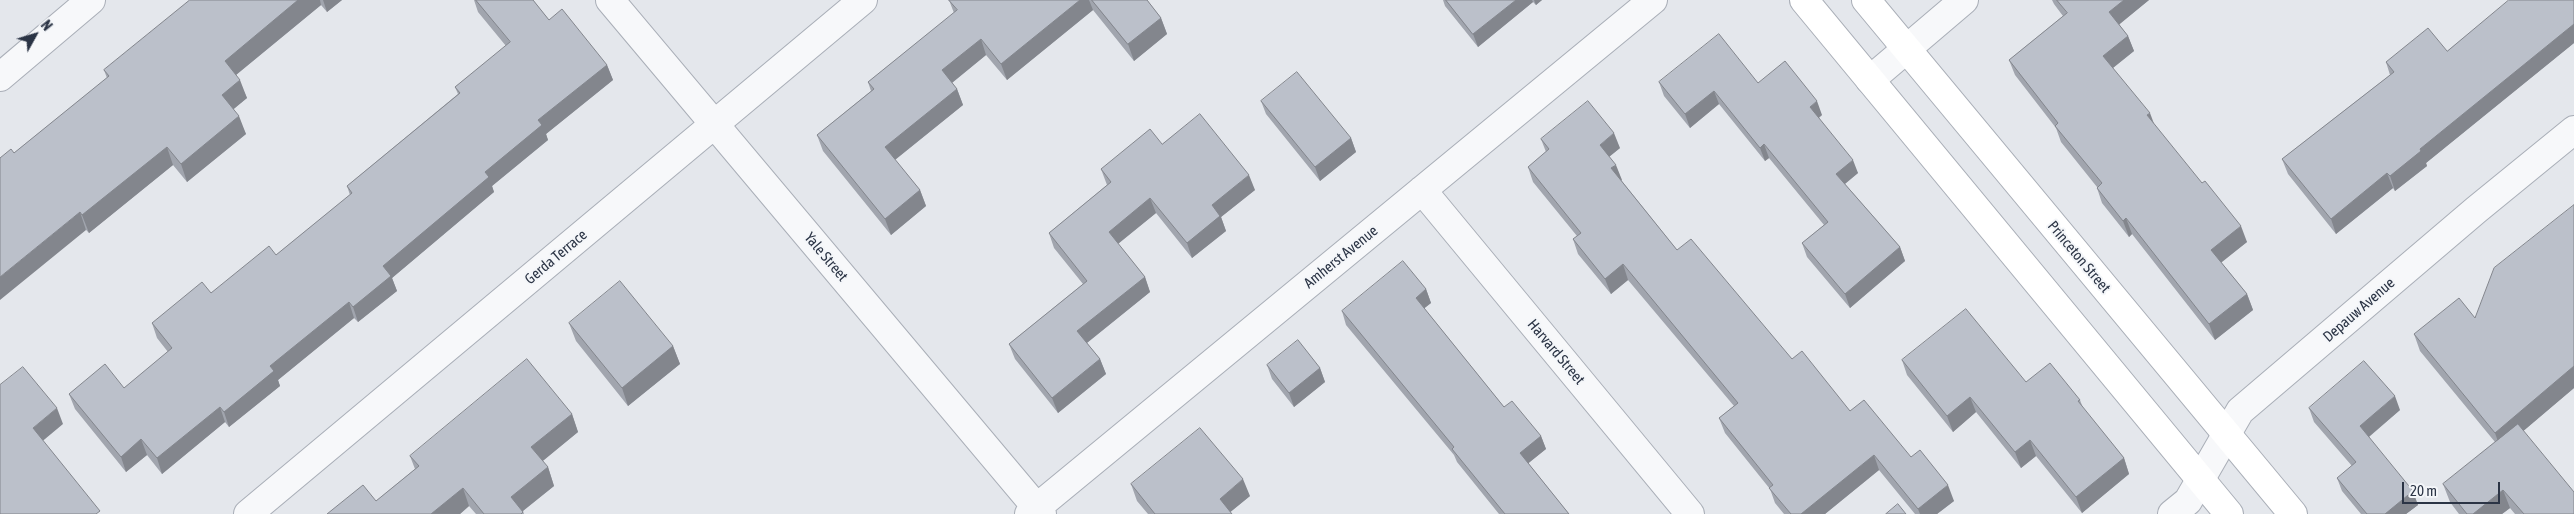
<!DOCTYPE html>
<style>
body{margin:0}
#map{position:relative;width:2574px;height:514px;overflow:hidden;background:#e4e7ec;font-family:"Asap Condensed",sans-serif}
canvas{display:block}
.north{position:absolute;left:10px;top:10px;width:50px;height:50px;-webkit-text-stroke:4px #f4f6f9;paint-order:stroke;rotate:51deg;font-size:14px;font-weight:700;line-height:20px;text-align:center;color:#2b3445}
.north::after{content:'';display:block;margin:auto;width:18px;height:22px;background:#2b3445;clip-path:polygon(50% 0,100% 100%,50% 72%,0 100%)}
.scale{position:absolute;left:2402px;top:482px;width:98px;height:22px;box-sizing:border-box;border:2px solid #2b3445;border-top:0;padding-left:6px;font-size:15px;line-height:18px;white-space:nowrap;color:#2b3445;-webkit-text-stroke:4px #f4f6f9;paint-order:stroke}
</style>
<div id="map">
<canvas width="2574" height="514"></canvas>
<div class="north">N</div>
<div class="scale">20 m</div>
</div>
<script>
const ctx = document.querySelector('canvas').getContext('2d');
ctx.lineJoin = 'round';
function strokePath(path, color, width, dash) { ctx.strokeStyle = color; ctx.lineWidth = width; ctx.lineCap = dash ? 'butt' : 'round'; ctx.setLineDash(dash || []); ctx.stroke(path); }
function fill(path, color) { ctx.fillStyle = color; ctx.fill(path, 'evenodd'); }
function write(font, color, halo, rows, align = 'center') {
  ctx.font = font + ' "Asap Condensed",sans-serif'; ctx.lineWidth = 4; ctx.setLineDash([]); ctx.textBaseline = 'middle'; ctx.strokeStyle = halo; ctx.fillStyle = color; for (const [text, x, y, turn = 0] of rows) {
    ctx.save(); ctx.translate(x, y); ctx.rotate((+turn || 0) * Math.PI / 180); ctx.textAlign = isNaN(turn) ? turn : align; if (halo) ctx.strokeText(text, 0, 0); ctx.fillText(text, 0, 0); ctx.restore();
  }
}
const street = new Path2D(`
 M610 0 1042 514
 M0 77 91 0
 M1870 80 1964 0
 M1422 190 1690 514
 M248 514 863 0
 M1029 514 1653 0
 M2172 514 2188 501 2240 411 2476 210 2574 130`);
const secondary = new Path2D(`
 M1804 0 2229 514
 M1866 0 2293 514`);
strokePath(street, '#a9aeb7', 30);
strokePath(secondary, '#a9aeb7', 30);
strokePath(street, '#f7f8fa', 28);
strokePath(secondary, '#fff', 28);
fill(new Path2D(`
 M190 0H342L327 12 321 5 236 75 247 98 233 109 246 134 187 182 173 165 89 233 14 153 107 78 104 70Z
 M474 0H533L549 20 607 65 613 80 546 134 548 140 492 186 494 192 392 278 397 291 358 322 354 318 278 380 280 386 229 427 225 422 162 474 147 455 126 472 75 409 69 394 124 388 168 352 157 338 152 323 211 293 276 255 350 195 347 186 458 94 455 87 506 46 478 12Z
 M949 0H1147L1161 18 1167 34 1134 61 1093 10 1007 80 986 55 952 83 957 89 963 105 895 160 920 190 926 206 891 235 823 151 817 135 871 91 868 82 954 13Z
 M1443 0H1542L1536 5 1533 2 1478 47 1445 6Z
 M2052 0H2149L2119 24 2128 36 2134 51 2113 68 2154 124 2247 242 2221 262 2247 294 2253 310 2215 340 2132 234 2129 237 2102 203 2097 188V187L2061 142 2056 128 2015 75 2009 60 2063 16 2054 4Z
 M2574 0V43L2426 163 2427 166 2395 191 2393 188 2336 234 2288 174 2282 159 2390 75 2386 62 2447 51Z
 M1659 82 1758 83 1822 115 1819 118 1858 173 1845 184 1900 247 1905 261 1850 308 1807 257 1802 243 1824 225 1769 158 1765 161 1719 104 1690 128 1664 96Z
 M1261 101 1351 138 1356 152 1320 181 1266 114Z
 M1541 139 1620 148 1609 157 1621 180 1677 250 1792 359 1850 411 1911 457 1954 501 1937 514H1915L1879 470 1825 514H1784L1775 503 1770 489 1725 433 1719 418 1734 406 1628 280 1611 294 1578 254 1573 239 1577 236 1533 182 1528 167 1546 152Z
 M1162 144 1255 190 1221 217 1226 231 1192 258 1156 213 1118 244 1145 277 1150 292 1087 343 1100 359 1106 374 1058 413 1015 359 1009 344 1083 284 1054 248 1049 233 1107 185 1101 169Z
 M2574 205V388L2523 431 2574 514H2515L2510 508 2502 514H2459L2450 502 2443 484 2495 442 2420 351 2414 334 2475 318Z
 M1426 289 1431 303 1424 308 1504 407 1541 436 1546 449 1528 463 1569 514H1499L1457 462 1454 455 1346 325 1342 311Z
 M569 323 673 346 680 364 628 406 576 341Z
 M1902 360 2026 382 2080 400 2083 408 2124 458 2129 474 2082 513 2036 456 2021 468 1976 412 1953 432 1907 375Z
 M1267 365 1320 368 1325 382 1294 407 1272 379Z
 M2309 408 2400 410 2369 437 2418 505 2406 514H2361L2342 491 2337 478 2352 466 2314 422Z
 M572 414 578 432 542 461 548 467 554 486 523 511 524 514H476L469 506 460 514H327L376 501 415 469 410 456Z
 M1131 484 1250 496 1230 512 1232 514H1148L1137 501Z`), '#a1a5ae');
fill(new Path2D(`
 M298 0H320L321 5 231 79 225 61Z
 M323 0H342L327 12Z
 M1080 0H1089L1093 10 1007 80 1001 64Z
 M1516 0H1532L1533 2 1478 47 1473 34Z
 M1534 0H1542L1536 5Z
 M2124 0H2149L2115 28 2109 12Z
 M1161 18 1167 34 1134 61 1128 44Z
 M2574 24V43L2426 163 2427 166 2395 191 2390 176 2420 149Z
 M2128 36 2134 51 2109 71 2103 56Z
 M981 39 986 55 948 86 942 70Z
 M607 65 613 80 546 134 548 140 492 186 494 192 392 278 397 291 358 322 353 307 383 266 538 120Z
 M240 80 247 98 229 113 222 95Z
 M957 89 963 105 891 163 885 147Z
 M1714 91 1719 104 1690 128 1685 114Z
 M1817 101 1822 115 1815 120 1810 107Z
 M2150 113 2156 129 2147 115Z
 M239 116 246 134 187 182 181 164Z
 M1614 133 1620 148 1605 160 1600 145Z
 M1351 138 1356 152 1320 181 1315 167Z
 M1764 144 1769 158 1765 161 1760 148Z
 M167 147 173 165 89 233 82 215Z
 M1853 160 1858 173 1841 187 1836 174Z
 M1616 165 1622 180 1617 184 1611 168Z
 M2387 173 2393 188 2336 234 2331 219Z
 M1249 175 1255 190 1221 217 1226 231 1192 258 1187 243 1212 205Z
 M920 190 926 206 891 235 885 219Z
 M1150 198 1156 213 1114 247 1109 232Z
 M80 212 86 230 0 300V277Z
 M2126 218 2132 234 2129 237 2123 221Z
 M2241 226 2247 242 2217 266 2211 250Z
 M1900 247 1905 261 1850 308 1845 294Z
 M1623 264 1628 280 1611 294 1605 279Z
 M1145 277 1150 292 1083 346 1077 331Z
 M1426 289 1431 303 1421 311 1416 298Z
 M2247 294 2253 310 2215 340 2209 324Z
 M349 302 354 318 278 380 280 386 229 427 224 412 270 366Z
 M673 346 680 364 628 406 622 388Z
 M1100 359 1106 374 1058 413 1052 398Z
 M2574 366V388L2501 450 2495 433Z
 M1320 368 1325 382 1294 407 1289 393Z
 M2395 396 2400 410 2365 440 2360 426Z
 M1970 397 1976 412 1953 432 1947 416Z
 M220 407 225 422 162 474 157 458Z
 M57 408 63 424 39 444 33 428Z
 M572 414 578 432 538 465 531 447Z
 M1541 436 1546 449 1525 466 1520 453Z
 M141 439 147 455 126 472 121 457Z
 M2030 440 2036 456 2021 468 2015 452Z
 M1874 455 1879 470 1825 514H1801Z
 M2124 458 2129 474 2082 513 2076 497Z
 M548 467 554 486 519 514 511 497Z
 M1243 479 1250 496 1228 514 1220 499Z
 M1948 485 1954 501 1937 514H1920L1918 509Z
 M463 488 469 506 460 514H431Z
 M2503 490 2510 508 2502 514H2473Z
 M2413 491 2418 505 2406 514H2385Z`), '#83868d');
const building = new Path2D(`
 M190 0H298L225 61 240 80 222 95 239 116 181 164 167 147 82 215 80 212 0 277V158L11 149 14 153 109 76 104 70Z
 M476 0H533L549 20 562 9 607 65 538 120 542 125 485 172 489 177 383 266 391 276 353 307 349 302 270 366 274 371 224 412 220 407 157 458 141 439 121 457 69 394 105 364 124 388 172 348 152 323 202 282 211 293 269 246 276 255 352 193 347 186 460 93 455 87 510 42Z
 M949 0H1080L1001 64 981 39 942 70 957 89 885 147 920 190 885 219 817 135 874 89 868 82 957 10Z
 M1092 0H1147L1161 18 1128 44Z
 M1446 0H1516L1473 34Z
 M2057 0H2124L2109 12 2128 36 2103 56 2150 113 2147 115 2202 183 2205 181 2241 226 2211 250 2247 294 2209 324 2126 218 2123 221 2097 188 2102 183 2055 126 2058 123 2009 60 2067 13Z
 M2509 0H2574V24L2420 149 2421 151 2390 176 2387 173 2331 219 2282 159 2394 72 2386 62 2428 28 2447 51Z
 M1719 34 1758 83 1785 61 1817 101 1810 107 1853 160 1836 174 1900 247 1845 294 1802 243 1828 222 1764 144 1760 148 1714 91 1685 114 1659 82Z
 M1297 72 1351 138 1315 167 1261 101Z
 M1588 101 1614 133 1600 145 1616 165 1611 168 1677 250 1691 239 1792 359 1802 351 1850 411 1864 400 1911 457 1920 450 1948 485 1918 509 1874 455 1801 514H1791L1769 488 1773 485 1719 418 1738 403 1623 264 1605 279 1573 239 1581 233 1528 167 1549 149 1541 139Z
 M1200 114 1249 175 1212 205 1220 216 1187 243 1150 198 1109 232 1145 277 1077 331 1100 359 1052 398 1009 344 1087 281 1049 233 1111 182 1101 169 1150 129 1162 144Z
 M2574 205V366L2495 433 2414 334 2459 298 2475 318 2494 268Z
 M1403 261 1426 289 1416 298 1504 407 1512 401 1541 436 1520 453 1569 514H1505L1452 449 1454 447 1342 311Z
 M620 281 673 346 622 388 569 323Z
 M1966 309 2026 382 2050 363 2080 400 2078 401 2124 458 2076 497 2030 440 2015 452 1970 397 1947 416 1902 360Z
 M1298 340 1320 368 1289 393 1267 365Z
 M527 359 572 414 531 447 548 467 511 497 523 512 521 514H484L463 488 431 514H327L363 485 376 501 419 466 410 456Z
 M2364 361 2395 396 2360 426 2413 491 2385 514H2367L2337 478 2356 462 2309 408Z
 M23 367 57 408 33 428 100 511 96 514H0V385Z
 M2518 424 2574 492V514H2524L2503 490 2473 514H2467L2443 484Z
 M1200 428 1243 479 1220 499 1232 514H1155L1131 484Z
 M1898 504 1906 514H1886Z`);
fill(building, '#bbc0ca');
strokePath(building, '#83868d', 1);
write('15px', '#2b3445', '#f4f6f9', [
 ["Gerda Terrace",556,257,-40],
 ["Yale Street",826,257,50],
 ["Amherst Avenue",1341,257,-39],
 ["Princeton Street",2079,257,50],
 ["Depauw Avenue",2359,310,-41],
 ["Harvard Street",1556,352,50]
]);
</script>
